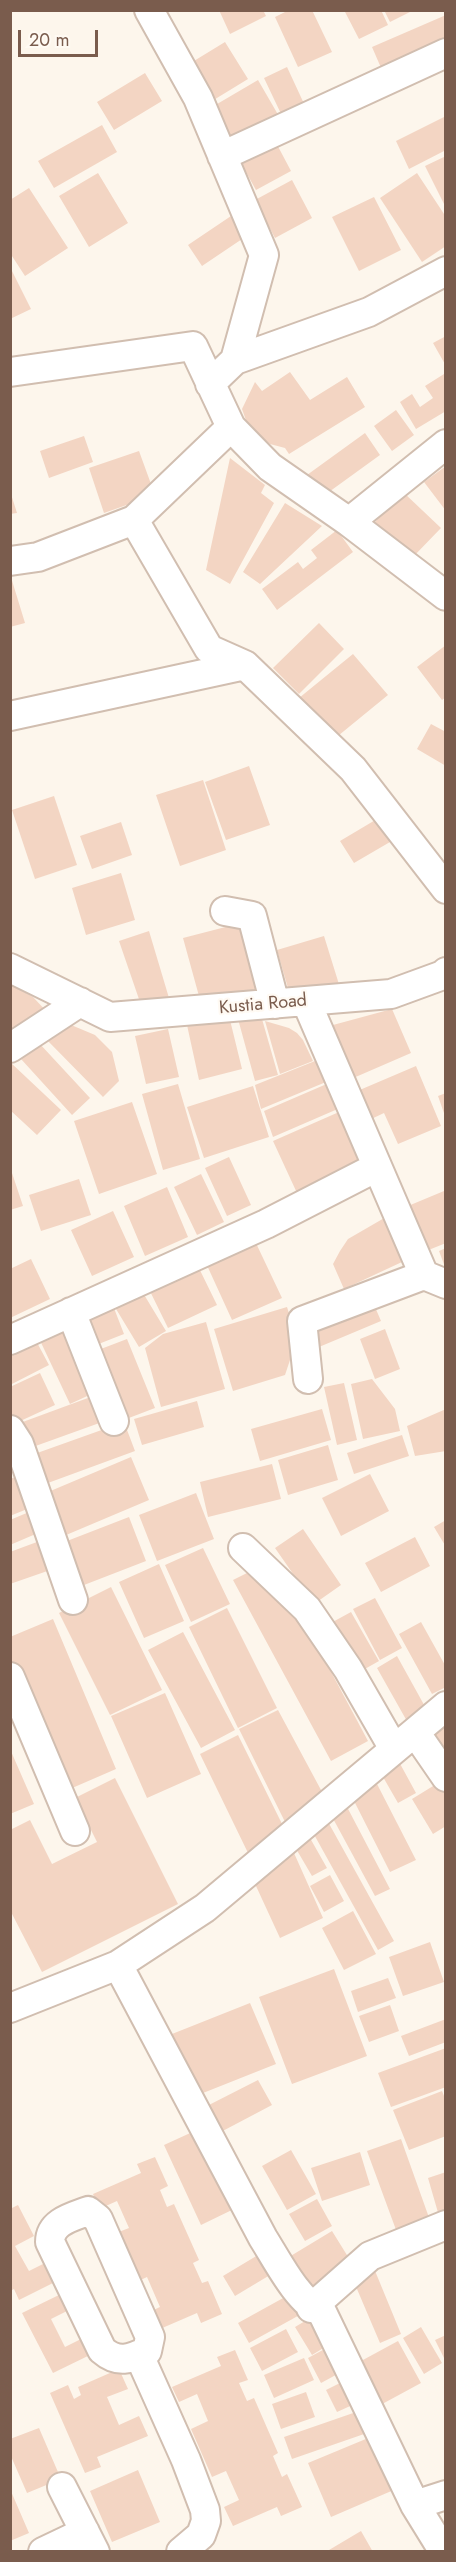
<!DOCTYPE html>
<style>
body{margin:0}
#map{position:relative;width:456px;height:2562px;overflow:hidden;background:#fdf6ec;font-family:Jost,sans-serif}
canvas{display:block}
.frame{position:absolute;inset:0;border:12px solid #7a5c4d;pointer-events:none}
.scale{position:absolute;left:18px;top:30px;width:80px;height:27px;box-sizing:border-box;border:3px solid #7a5c4d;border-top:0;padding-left:8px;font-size:18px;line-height:21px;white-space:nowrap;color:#7a5c4d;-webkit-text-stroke:4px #fffaf3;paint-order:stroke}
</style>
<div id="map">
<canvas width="456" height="2562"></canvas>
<div class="frame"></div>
<div class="scale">20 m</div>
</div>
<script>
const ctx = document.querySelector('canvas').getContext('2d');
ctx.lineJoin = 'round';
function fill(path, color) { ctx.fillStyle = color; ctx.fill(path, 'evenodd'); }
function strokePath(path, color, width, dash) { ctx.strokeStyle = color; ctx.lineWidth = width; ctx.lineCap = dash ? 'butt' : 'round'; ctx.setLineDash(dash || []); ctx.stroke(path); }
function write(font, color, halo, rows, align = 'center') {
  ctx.font = font + ' Jost,sans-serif'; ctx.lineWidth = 4.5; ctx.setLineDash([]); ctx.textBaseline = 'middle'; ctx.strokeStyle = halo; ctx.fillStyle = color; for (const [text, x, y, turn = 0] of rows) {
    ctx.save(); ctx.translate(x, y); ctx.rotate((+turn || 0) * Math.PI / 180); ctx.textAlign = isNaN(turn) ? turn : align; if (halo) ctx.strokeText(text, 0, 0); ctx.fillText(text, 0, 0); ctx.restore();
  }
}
fill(new Path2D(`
 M219 10H263L266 16 230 34Z
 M289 10H312L332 52 298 67 275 17Z
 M344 10H381L388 25 359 39Z
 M384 10H414L390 22Z
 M446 15V51L385 77 372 47Z
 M225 42 248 79 212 101 189 64Z
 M287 67 306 108 283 118 264 78Z
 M145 73 162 101 114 130 97 102Z
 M258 80 280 118 234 145 212 107Z
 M446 116V150L409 169 396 141Z
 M102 125 117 152 54 188 38 161Z
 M273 137 291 171 256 190 237 156Z
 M446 156V208L425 166Z
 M98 173 128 223 89 247 59 196Z
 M417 173 446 217V246L422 262 380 198Z
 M292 180 312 218 275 238 255 200Z
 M29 188 68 248 25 276 10 253V200Z
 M374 197 401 250 359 271 332 217Z
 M234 214 248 235 202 266 188 245Z
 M10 267 31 309 10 319Z
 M446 336V366L433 343Z
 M290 372 310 400 347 377 365 407 289 454 285 448 270 444 248 426 242 409 255 382 262 391Z
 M444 374 446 411 416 429 400 402 412 394 420 407 433 398 425 386Z
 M396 410 414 435 392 451 374 426Z
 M365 433 380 455 322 497 307 475Z
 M84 436 93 462 49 478 40 451Z
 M139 451 155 495 104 513 89 468Z
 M230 458 265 485 261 493 274 503 230 584 206 570Z
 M446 466V511L424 482Z
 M10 491 17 513 10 514Z
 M403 492 441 528 412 558 374 523Z
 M285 503 322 526 260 584 243 572Z
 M337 530 353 552 277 610 262 589 298 562 303 569 317 558 311 550Z
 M10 574 25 623 10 627Z
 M319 623 344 649 299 694 273 668Z
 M446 645V697L442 700 417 667Z
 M353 654 388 695 333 740 299 698Z
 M431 724 446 732V766L417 749Z
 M249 766 270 825 226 840 205 782Z
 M203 780 226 850 180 866 156 795Z
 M54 796 77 865 35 879 12 810Z
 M377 819 390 842 354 863 340 841Z
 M121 822 132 855 92 869 80 836Z
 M121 873 135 920 86 935 72 888Z
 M241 923 260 991 202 1007 183 938Z
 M149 931 169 998 141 1005 119 941Z
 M324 936 342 994 290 995 277 950Z
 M10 984 33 997 48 1013 10 1035Z
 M392 1009 411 1053 351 1079 333 1025Z
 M238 1019H262L278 1075 255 1081Z
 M230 1020 242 1069 199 1080 187 1025Z
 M265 1021 289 1028 297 1033 303 1040 313 1061 280 1074Z
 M64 1022 95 1035 112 1052 119 1081 103 1097 46 1039Z
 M168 1029 179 1077 146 1084 135 1036Z
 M39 1043 90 1098 72 1115 21 1059Z
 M315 1061 326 1082 261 1109 255 1085Z
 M10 1062 61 1110 37 1135 10 1110Z
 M416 1066 441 1126 398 1144 384 1113 367 1121 355 1092Z
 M329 1083 340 1108 273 1137 264 1111Z
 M178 1084 200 1159 163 1170 142 1094Z
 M253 1086 269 1137 204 1158 187 1107Z
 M446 1093V1116H445L438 1096Z
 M132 1102 157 1174 99 1194 74 1121Z
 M339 1112 362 1163 297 1193 273 1141Z
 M229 1157 251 1205 227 1216 205 1168Z
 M10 1167 23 1206 10 1210Z
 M201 1174 224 1222 197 1235 174 1187Z
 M79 1179 91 1215 41 1231 29 1195Z
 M167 1187 188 1237 145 1256 124 1206Z
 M444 1191 446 1243 426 1251 408 1206Z
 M113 1211 134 1257 92 1276 71 1230Z
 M386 1217 402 1262 344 1289 333 1264 340 1251 348 1239Z
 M254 1239 282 1298 232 1320 205 1261Z
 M446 1248V1267H445L439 1251Z
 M194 1258 217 1305 168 1328 145 1281Z
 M31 1259 50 1299 10 1318V1269Z
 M137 1283 166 1331 139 1347 110 1299Z
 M372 1300 381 1321 319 1347 310 1327Z
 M112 1303 124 1334 96 1345 84 1315Z
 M287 1307 297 1339 285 1375 233 1391 214 1329Z
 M65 1319 98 1391 70 1404 36 1332Z
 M206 1322 225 1389 161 1407 145 1348 163 1334Z
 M385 1329 400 1369 375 1379 360 1339Z
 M33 1335 49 1365 10 1385V1346Z
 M127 1339 155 1408 121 1421 93 1352Z
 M40 1373 55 1405 16 1423 10 1410V1387Z
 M372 1379 395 1409 400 1431 363 1439 351 1384Z
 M344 1383 357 1440 337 1445 324 1387Z
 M96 1395 105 1421 30 1448 20 1423Z
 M197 1401 204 1427 142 1445 134 1419Z
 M322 1409 331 1440 260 1461 251 1429Z
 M446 1409V1451L415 1456 407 1426Z
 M124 1422 135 1451 37 1487 26 1457Z
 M402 1435 409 1456 354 1474 347 1453Z
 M328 1445 338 1480 288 1495 278 1460Z
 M131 1457 149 1500 59 1538 41 1495Z
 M272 1464 281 1499 208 1517 200 1482Z
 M370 1474 389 1511 341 1536 322 1498Z
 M18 1476 32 1507 10 1516V1479Z
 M196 1493 214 1539 157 1561 139 1515Z
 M29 1512 38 1533 10 1545V1520Z
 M129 1517 146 1561 84 1585 67 1541Z
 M446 1520V1547L434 1527Z
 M303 1529 341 1585 314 1604 275 1548Z
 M415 1537 430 1566 381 1592 365 1563Z
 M45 1539 56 1568 10 1584V1552Z
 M203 1548 230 1604 191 1622 165 1565Z
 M159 1564 184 1621 144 1638 119 1582Z
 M255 1569 298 1610 368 1741 331 1761 233 1580Z
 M111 1587 162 1690 110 1715 59 1613Z
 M375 1598 402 1648 380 1660 353 1609Z
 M227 1608 277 1708 238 1728 189 1627Z
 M351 1612 379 1661 356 1674 329 1624Z
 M53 1619 116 1769 63 1792 10 1668V1637Z
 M421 1622 446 1667V1687L432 1694 399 1634Z
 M183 1632 235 1730 201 1748 148 1650Z
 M397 1656 428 1712 408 1723 377 1668Z
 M165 1693 201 1774 147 1798 111 1716Z
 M278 1710 328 1803 289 1830 239 1729Z
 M446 1713V1753L428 1725Z
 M238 1735 288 1836 249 1855 200 1754Z
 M10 1749 34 1804 10 1814Z
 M398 1760 416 1793 398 1803 379 1770Z
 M115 1778 178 1904 42 1972 10 1910V1830L30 1820 52 1864 97 1842 75 1798Z
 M438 1783 446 1795V1826L433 1834 412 1799Z
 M377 1784 416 1860 390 1872 352 1797Z
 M346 1805 390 1889 375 1896 330 1813Z
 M327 1820 394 1941 378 1950 311 1829Z
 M310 1838 327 1868 312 1876 295 1847Z
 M294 1853 323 1918 280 1938 250 1873Z
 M330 1875 344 1901 324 1912 310 1886Z
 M353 1911 376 1954 344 1970 322 1928Z
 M430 1942 444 1982 403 1996 389 1957Z
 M334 1969 367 2056 292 2084 259 1997Z
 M388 1978 396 1998 358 2012 351 1991Z
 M250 2003 276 2064 198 2095 172 2034Z
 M390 2005 399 2031 369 2042 359 2016Z
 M446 2019V2042L409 2056 401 2036Z
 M446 2048V2087L391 2107 378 2073Z
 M258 2080 272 2105 217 2134 203 2108Z
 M442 2091 446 2101V2136L409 2150 393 2110Z
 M199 2129 236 2208 201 2225 164 2145Z
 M401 2139 432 2226 399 2238 367 2151Z
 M291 2150 316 2194 287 2210 262 2166Z
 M360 2152 370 2185 322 2201 311 2168Z
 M155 2157 168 2186 160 2190 167 2207 174 2204 199 2260 193 2263 202 2283 208 2281 222 2314 201 2323 197 2313 153 2332 145 2314 160 2307 147 2277 132 2284 111 2235 129 2228 117 2201 99 2209 93 2194 141 2173 137 2164Z
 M446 2172V2214L439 2216 428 2178Z
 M317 2199 332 2226 305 2241 289 2214Z
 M18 2205 34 2236 15 2246 29 2271 47 2262 57 2281 19 2300 14 2289 10 2291V2209Z
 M332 2231 355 2268 307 2297 284 2260Z
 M263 2252 275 2272 235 2296 223 2276Z
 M373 2266 401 2334 380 2343 351 2275Z
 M294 2292 305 2312 249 2343 238 2323Z
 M61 2294 69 2310 51 2319 65 2347 83 2338 92 2354 53 2373 22 2313Z
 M317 2314 335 2341 312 2355 295 2327Z
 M421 2327 442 2363 424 2374 403 2338Z
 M286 2329 298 2352 262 2371 250 2348Z
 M446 2335V2362L435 2340Z
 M398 2341 421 2383 373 2409 350 2367Z
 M332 2345 345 2370 321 2383 308 2358Z
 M235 2350 248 2380 239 2383 247 2401 254 2398 278 2453 273 2456 282 2477 287 2474 302 2507 281 2516 277 2507 233 2526 224 2507 239 2500 226 2471 212 2477 191 2429 208 2421 197 2394 179 2402 172 2387 221 2366 217 2357Z
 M304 2358 314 2380 274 2398 264 2375Z
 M119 2369 128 2389 107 2397 119 2425 139 2416 148 2436 97 2457 101 2467 85 2473 50 2393 68 2385 74 2399 81 2395 78 2387Z
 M348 2379 359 2402 337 2412 326 2390Z
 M306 2392 315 2417 281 2429 272 2404Z
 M359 2411 367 2433 292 2459 284 2437Z
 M39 2428 61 2479 27 2493 10 2454V2439Z
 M373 2436 396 2489 331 2517 308 2463Z
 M138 2470 160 2522 112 2542 90 2491Z
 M10 2489 29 2533 10 2541Z
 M361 2531 373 2552H330L329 2550Z`), '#f3d5c3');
const minor = new Path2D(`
 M149 10 198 98 264 255 235 360 210 384
 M222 156 446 53
 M235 360 369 312 446 271
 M10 372 193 346 231 427 270 467 349 522 446 596
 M134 520 209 649 245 665 353 769 446 889
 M349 522 446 444
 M10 561 38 557 134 520 231 427
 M10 716 245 665
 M225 911 252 916 275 1004
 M10 968 110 1017 391 994 443 975 446 972
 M306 1001 424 1275 446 1284
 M10 1048 80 1002
 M71 1312 114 1421
 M10 1340 266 1224 377 1167
 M308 1379 302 1321 424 1275
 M10 1430 19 1444 73 1600
 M243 1548 307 1609 348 1669 394 1749
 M10 1677 75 1831
 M415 1732 446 1777
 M118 1965 263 2238C277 2260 298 2302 322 2312L415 2505 444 2552
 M10 2008 118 1965 205 1908 446 1706
 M88 2211 98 2219 150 2337 147 2351C130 2359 118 2364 102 2350L50 2242C50 2222 72 2217 88 2211Z
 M311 2308 370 2256 446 2225
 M139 2355 186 2460 205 2510 206 2521 201 2535 181 2552
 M62 2487 95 2552
 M415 2505 446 2495
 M43 2552 85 2532`);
strokePath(minor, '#d1beb0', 32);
strokePath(minor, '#fff', 28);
write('18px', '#7a5c4d', '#fffaf3', [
 ["Kustia Road",263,1005,-5]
]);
</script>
